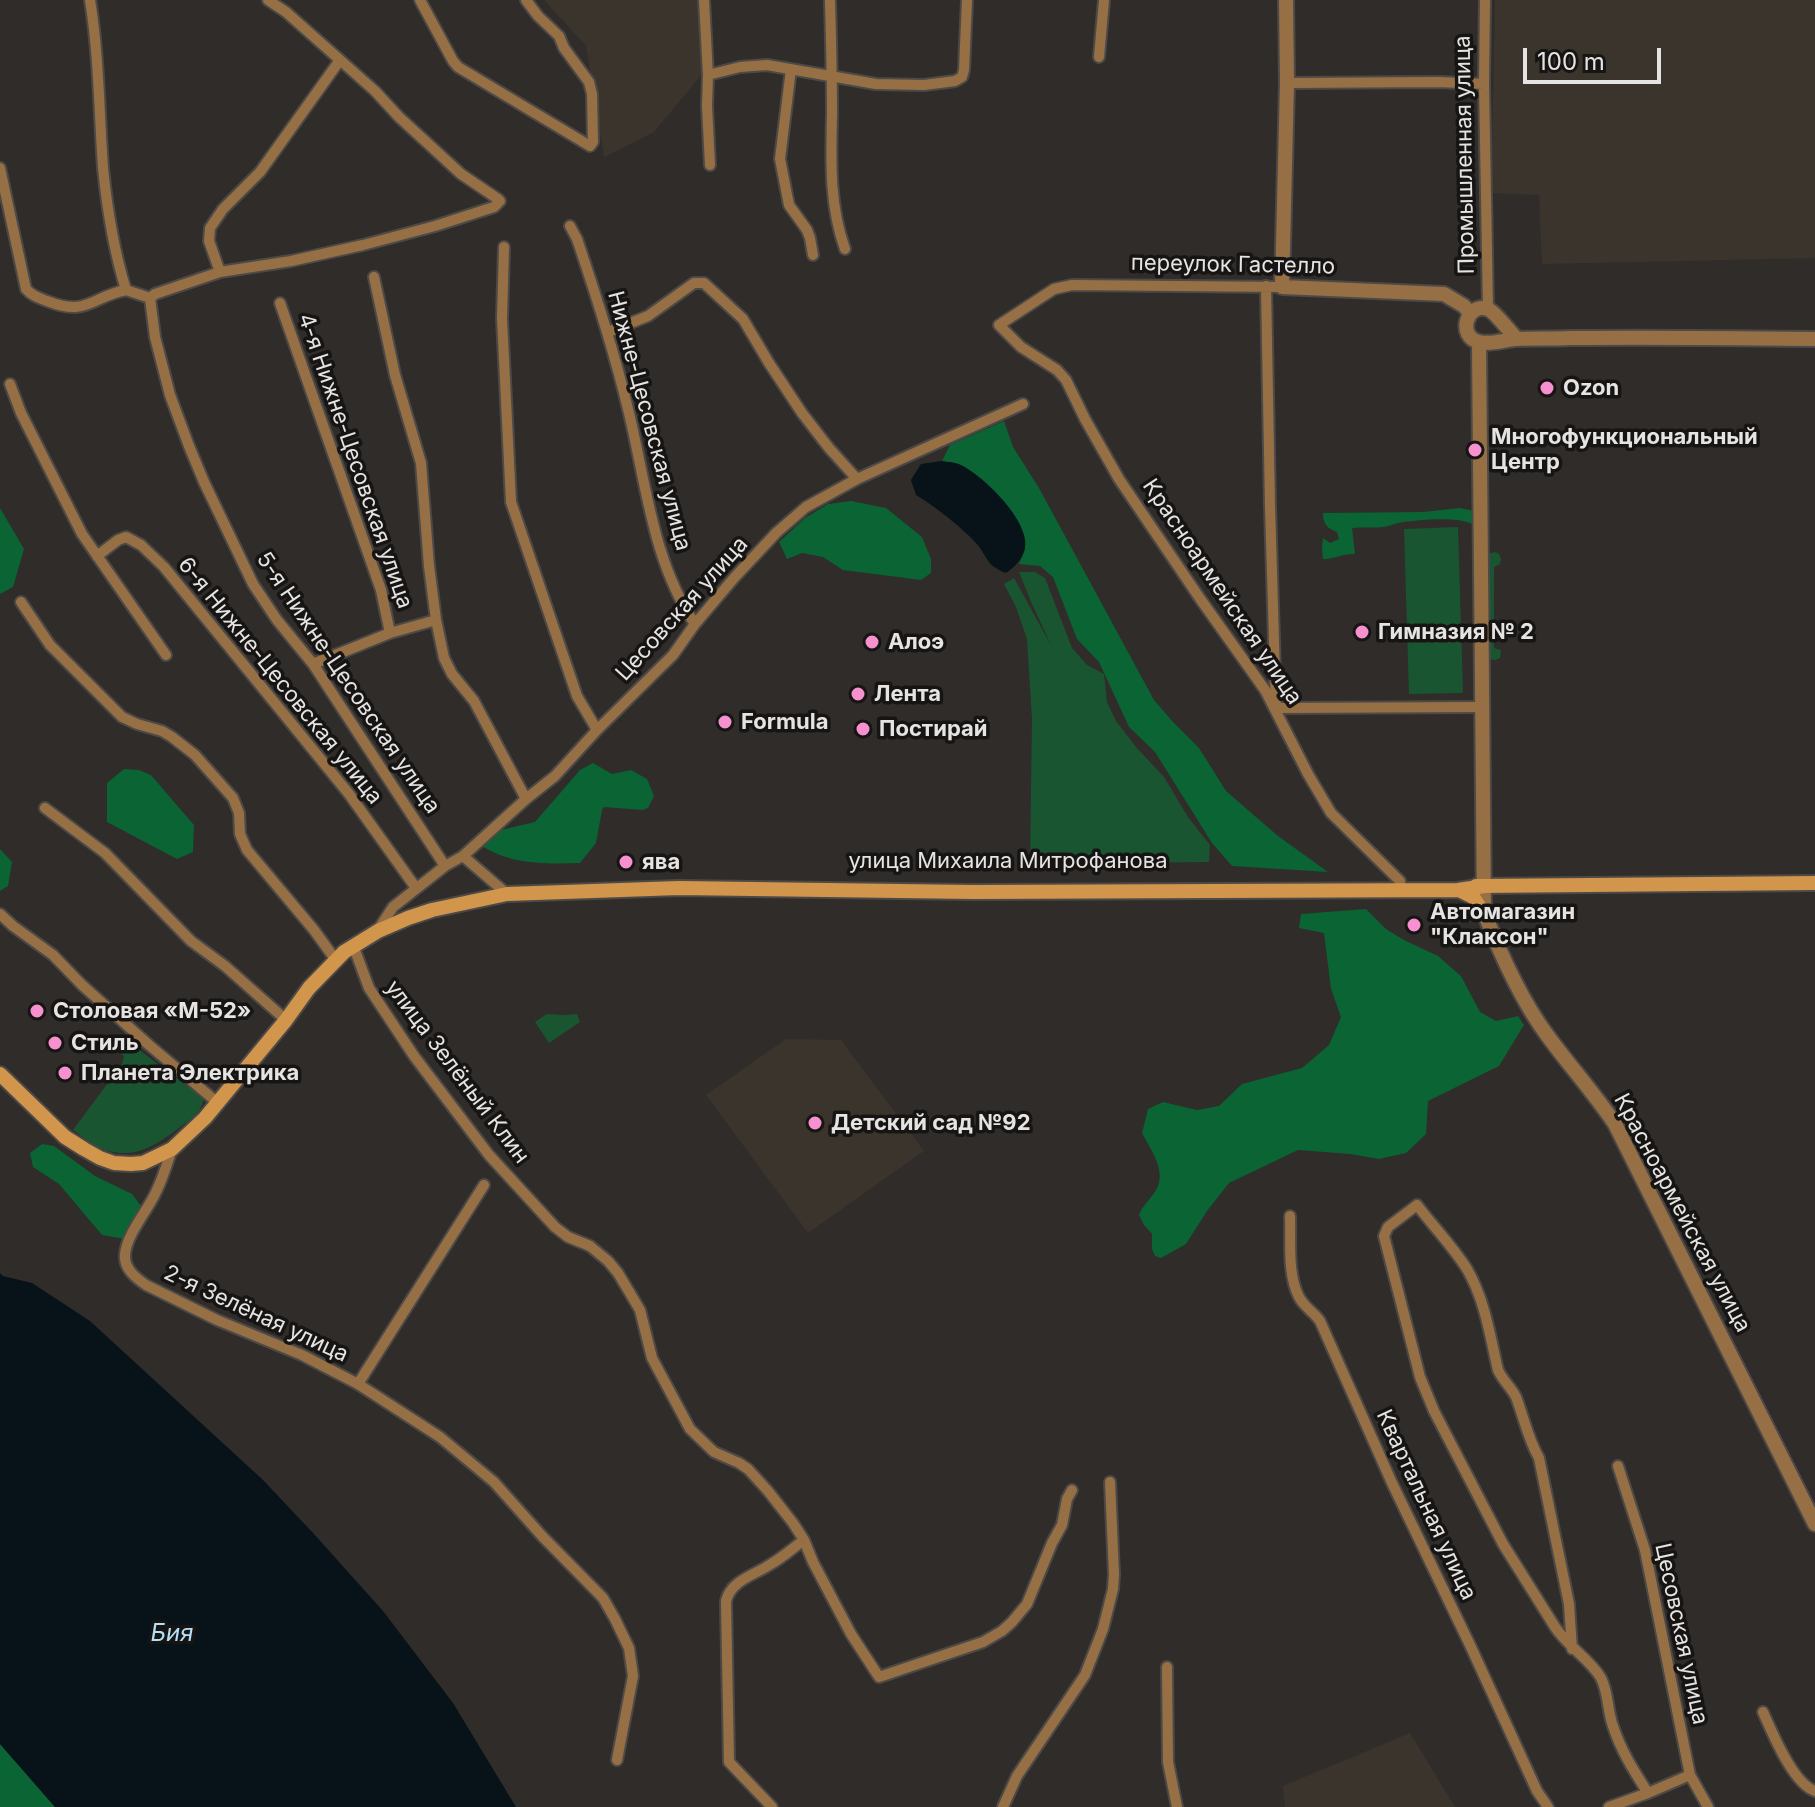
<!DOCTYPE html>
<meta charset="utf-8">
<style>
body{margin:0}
#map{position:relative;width:1815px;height:1807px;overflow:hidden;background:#2f2c2a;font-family:Inter,sans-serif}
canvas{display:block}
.scale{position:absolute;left:1523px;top:48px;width:138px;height:36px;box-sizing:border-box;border:4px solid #e6e4e2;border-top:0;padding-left:10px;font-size:24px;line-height:28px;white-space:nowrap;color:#e6e4e2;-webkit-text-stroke:6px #161514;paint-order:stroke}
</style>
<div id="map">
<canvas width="1815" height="1807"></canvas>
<div class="scale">100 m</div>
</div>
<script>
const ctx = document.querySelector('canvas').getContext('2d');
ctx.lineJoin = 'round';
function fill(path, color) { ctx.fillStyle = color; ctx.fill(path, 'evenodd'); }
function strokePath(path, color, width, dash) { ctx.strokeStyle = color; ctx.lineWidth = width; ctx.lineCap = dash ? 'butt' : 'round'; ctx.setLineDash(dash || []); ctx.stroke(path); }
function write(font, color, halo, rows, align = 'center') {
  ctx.font = font + ' Inter,sans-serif'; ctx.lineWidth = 7; ctx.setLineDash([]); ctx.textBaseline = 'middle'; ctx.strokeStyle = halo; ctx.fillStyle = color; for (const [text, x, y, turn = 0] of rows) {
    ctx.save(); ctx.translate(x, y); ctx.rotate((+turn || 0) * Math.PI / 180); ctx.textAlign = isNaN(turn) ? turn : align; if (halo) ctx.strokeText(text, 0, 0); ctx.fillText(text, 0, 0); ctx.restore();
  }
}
fill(new Path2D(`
 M544 0H698L703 73 654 132 604 157 586 46Z
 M1495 0H1815V258L1542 264 1539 195 1491 193Z
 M786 1039 841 1040 924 1151 808 1233 706 1095Z
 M1410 1733 1455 1807H1285L1283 1786Z`), '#3b342c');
fill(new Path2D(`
 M1458 527 1463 693 1409 694 1404 529Z
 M1495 552 1499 554 1501 559 1500 564 1494 567V648L1501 650 1500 658 1495 660 1488 659V554Z
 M1019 572H1035L1045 578 1072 648 1087 665 1104 674 1107 702 1116 721 1136 747 1164 777 1188 817 1210 845 1209 862 1030 864 1032 719 1027 639 1016 607 1004 584 1014 578 1052 647 1032 604Z
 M547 1014 562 1015 577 1014 580 1022 549 1043 535 1022Z
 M121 1036 204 1099C199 1116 189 1120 175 1131 153 1147 134 1159 105 1150 94 1147 82 1136 73 1130L122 1064 124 1056 111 1046Z`), '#1a5531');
fill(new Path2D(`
 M1004 421 1013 447 1039 488 1154 700 1174 723 1199 748 1226 791 1278 836 1328 872 1232 866 1212 843 1155 752 1129 727 1099 662 1077 639 1053 577 1040 566 1019 564 1025 549 942 461 950 445Z
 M851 501 886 508 922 537 931 559V573L921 580 843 570 823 557 802 553 787 559 779 542 805 518 828 504Z
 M0 508 24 549 13 587 0 594Z
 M1460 508 1474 511 1476 521 1472 524C1457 516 1420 520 1403 522 1396 523 1390 526 1384 527 1374 528 1362 527 1352 528L1355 554C1344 553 1335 559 1323 559L1322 548 1323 538 1330 543 1339 539 1337 532C1327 528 1323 524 1323 513L1423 512Z
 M593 763 612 774 631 770 647 779 654 796 648 808 643 810 604 807 602 810 596 843 580 863C545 864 512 865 482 846L501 830 535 822 580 770Z
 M124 769 139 770 151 775 194 825 193 852 177 859 107 822V783Z
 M0 849 12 862 8 886 0 891Z
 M1366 909 1386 929 1404 940 1438 956 1461 976 1480 1012 1496 1021 1518 1016 1524 1025 1499 1066 1428 1101 1426 1134 1406 1153 1379 1159 1350 1154 1298 1150 1229 1183 1207 1211 1186 1244 1161 1258 1155 1256 1152 1249V1234L1144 1225 1139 1215C1143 1205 1148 1202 1154 1193 1169 1174 1151 1150 1142 1133L1148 1109 1163 1102 1197 1110 1219 1106 1242 1084 1302 1068 1329 1045 1341 1017 1331 989 1324 933 1299 928 1301 914Z
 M42 1144 54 1146 95 1176 132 1194 141 1206 138 1226 125 1239 102 1235 59 1184 33 1167 30 1153Z
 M0 1744 55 1807H0Z`), '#0a6434');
fill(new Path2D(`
 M942 461C948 462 955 462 961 465 983 476 1018 511 1024 535 1029 552 1019 564 1006 573 985 565 989 558 976 543 960 526 936 507 916 495L911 480 921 464Z
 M0 1273 3 1276 32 1283 90 1321 263 1480 314 1534 383 1611 453 1703 516 1807H55L0 1744Z`), '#071319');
const minor = new Path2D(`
 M90 0C99 55 99 112 103 168 107 208 114 251 126 290L150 298 155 294 220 272 291 261 363 245 435 226 494 207 500 201 498 199 461 174 399 117 375 91 286 12 268 0
 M420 0 453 61 458 67 590 146 593 142 592 94 589 82 564 48 559 36 538 16 526 0
 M704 0 708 75 707 106 710 165
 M830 0C831 38 832 75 832 113 831 159 829 205 845 249
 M1485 0 1484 84 1488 309
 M1099 57 1104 0
 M791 69 780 159 789 205 807 230 810 238 813 255
 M708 75 740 67 767 65 876 84 924 85 955 81 962 77 964 70 967 0
 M1287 83 1438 82 1484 84
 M0 168 26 289C32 296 39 298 47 301 87 317 91 297 126 290
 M570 226 577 239C596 295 614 351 628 409 646 481 652 561 695 624
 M504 247 502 319 511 502 577 696 597 730
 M220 272 209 241 210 228 223 209 260 172 340 60
 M374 277 395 375 421 463 429 566 436 620 444 658 452 674 474 701 526 799
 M1266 286 1270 506 1276 708 1483 707
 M1282 287 1072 285 1054 289 999 325 1021 347 1057 370 1066 380 1085 419 1119 479 1201 600 1265 690 1308 774 1331 813 1400 881 1401 890
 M150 298 155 337 170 395 189 446 204 482 253 584 277 620 313 664 445 866
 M280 303 381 590 390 633
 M608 332 648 316 694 283H704L743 319 769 363 802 413 829 448 857 479
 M10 384 21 413 82 534 166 655
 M97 556 118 540 126 537 141 545 164 567 349 794 416 888
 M21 602 50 645 122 717 137 724 162 731 172 737 195 755 233 798 239 813 240 834 247 850 314 930 335 959
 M313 664 390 633 436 620
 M45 808 105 853 191 941 225 966 286 1020
 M463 856 507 894
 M0 914 13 926 53 955 82 985 149 1045 218 1103
 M378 930 393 907 445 866 463 856 526 799 555 776 597 730 673 655 695 624 734 578 776 533 806 507 857 479 1023 404
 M353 945 369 988 414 1056 489 1155 555 1227 568 1237 590 1246 608 1261 618 1273 640 1310 652 1358 690 1429 714 1452 739 1463 748 1469 768 1491 793 1523 804 1540 813 1562 851 1634 879 1677 983 1642 1002 1631 1012 1622 1027 1604 1052 1543 1062 1525 1067 1499 1072 1490
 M172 1149C167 1164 163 1178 156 1192 148 1210 126 1235 125 1255 124 1269 136 1278 146 1285L217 1320 302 1355 358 1384 440 1437 494 1482 542 1536 603 1598 615 1619 629 1648 633 1676 617 1760
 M1290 1216C1291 1241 1287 1274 1299 1297 1304 1307 1314 1312 1320 1321L1392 1483 1470 1645 1537 1791 1548 1807
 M358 1384 484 1185
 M1618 1466 1645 1550 1690 1775 1708 1807
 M1572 1649 1569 1604 1539 1458C1528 1439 1524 1418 1516 1397 1511 1387 1503 1381 1498 1370 1490 1336 1485 1300 1467 1269 1453 1247 1433 1226 1417 1205L1388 1227 1384 1236 1420 1377 1434 1411 1503 1544 1555 1627C1568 1647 1590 1659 1601 1678 1609 1694 1607 1710 1613 1726 1621 1751 1634 1771 1648 1793L1690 1775
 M1167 1667 1168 1762 1177 1807
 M1763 1712C1772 1732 1793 1784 1815 1791
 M772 1807 729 1762 726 1601C731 1580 755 1575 771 1564 783 1557 793 1548 804 1540
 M1003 1807 1017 1776 1085 1675 1103 1629 1113 1589 1114 1574 1110 1482
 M1609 1807 1648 1793`);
const tertiary = new Path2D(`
 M1286 0 1287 83 1282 287 1444 294 1464 306 1470 313
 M1517 339C1511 333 1494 311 1488 309 1466 302 1457 337 1479 342 1490 345 1504 340 1515 339 1534 338 1552 339 1570 338 1652 337 1733 338 1815 339
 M1479 342 1484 912C1500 953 1521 1000 1547 1035 1569 1065 1594 1093 1615 1124L1815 1524`);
const secondary = new Path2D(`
 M1476 886 1815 883
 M1459 890 1473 897 1485 915
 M0 1074 65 1137 84 1149 100 1158 114 1163 131 1164 143 1163 172 1149 205 1118 286 1020 309 988 344 952 378 931 408 918 432 910 507 894 679 888 973 892 1458 890 1485 886`);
strokePath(minor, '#4c4947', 14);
strokePath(tertiary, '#4c4947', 18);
strokePath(secondary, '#4c4947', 18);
strokePath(minor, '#967044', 10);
strokePath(tertiary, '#967044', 14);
strokePath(secondary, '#d1954c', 14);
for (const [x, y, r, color] of [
 [1547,388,8,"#f790ce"],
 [1475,450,8,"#f790ce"],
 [1362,632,8,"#f790ce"],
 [872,642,8,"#f790ce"],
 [858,694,8,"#f790ce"],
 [725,722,8,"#f790ce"],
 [863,729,8,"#f790ce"],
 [626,862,8,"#f790ce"],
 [1414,925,8,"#f790ce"],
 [37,1011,8,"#f790ce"],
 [55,1043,8,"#f790ce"],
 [65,1073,8,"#f790ce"],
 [815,1123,8,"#f790ce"]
]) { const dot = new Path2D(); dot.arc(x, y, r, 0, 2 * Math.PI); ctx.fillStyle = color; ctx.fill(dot); strokePath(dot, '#161514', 3); }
write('22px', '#e6e4e2', '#161514', [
 ["Промышленная улица",1465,155,-91],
 ["переулок Гастелло",1233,265,1],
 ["Нижне-Цесовская улица",649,421,75],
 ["4-я Нижне-Цесовская улица",355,461,71],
 ["Красноармейская улица",1222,592,56],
 ["Цесовская улица",682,609,-48],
 ["6-я Нижне-Цесовская улица",280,681,51],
 ["5-я Нижне-Цесовская улица",348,683,56],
 ["улица Михаила Митрофанова",1008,861],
 ["улица Зелёный Клин",457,1072,53],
 ["Красноармейская улица",1682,1213,62],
 ["2-я Зелёная улица",256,1314,25],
 ["Квартальная улица",1426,1505,65],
 ["Цесовская улица",1681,1634,78]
]);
write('bold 22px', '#e6e4e2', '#161514', [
 ["Ozon",1563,388],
 ["Многофункциональный",1491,437],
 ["Центр",1491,462],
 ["Гимназия № 2",1378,632],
 ["Алоэ",888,642],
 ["Лента",874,694],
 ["Formula",741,722],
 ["Постирай",879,729],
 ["ява",642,862],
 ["Автомагазин",1430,912],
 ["\"Клаксон\"",1430,937],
 ["Столовая «М-52»",53,1011],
 ["Стиль",71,1043],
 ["Планета Электрика",81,1073],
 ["Детский сад №92",831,1123]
], 'left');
write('italic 24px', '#b4dff7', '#161514', [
 ["Бия",172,1634]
]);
</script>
